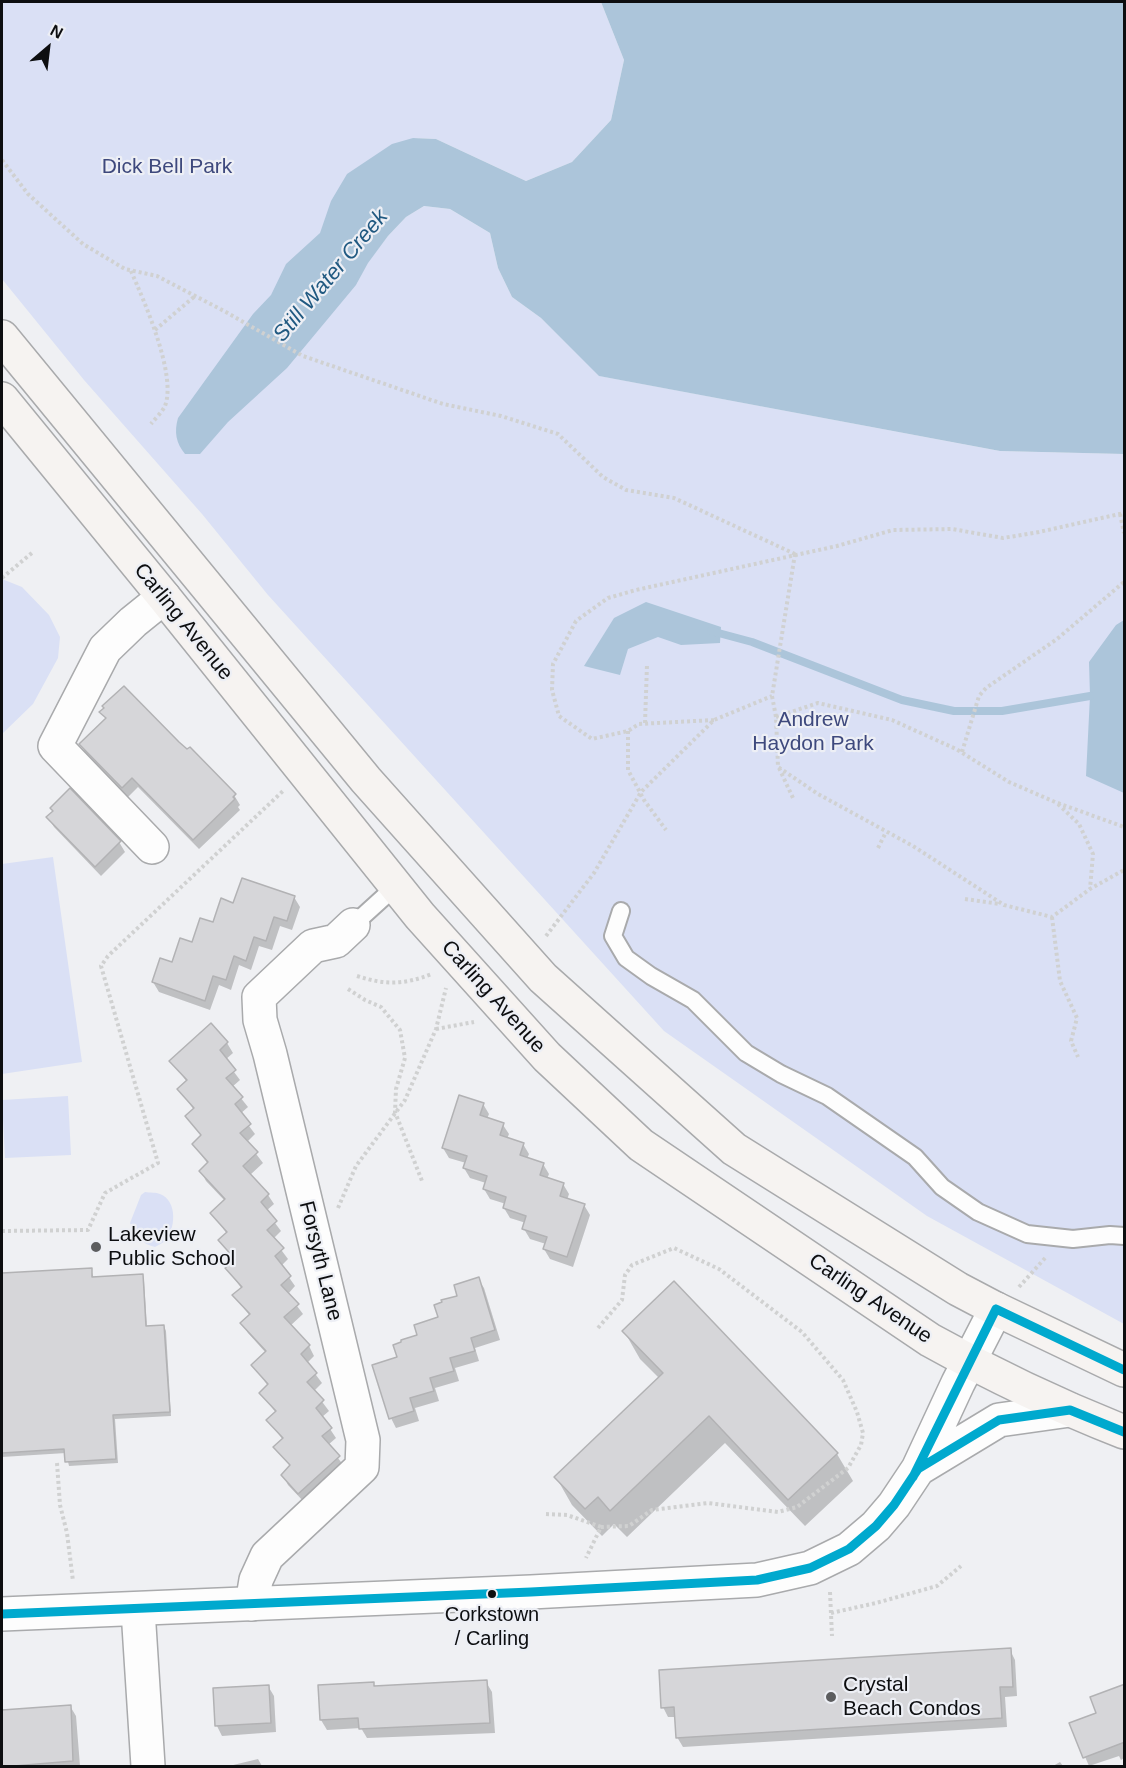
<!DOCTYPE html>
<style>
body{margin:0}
#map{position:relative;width:1126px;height:1768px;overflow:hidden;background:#eff0f3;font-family:Helvetica,sans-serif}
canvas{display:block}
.frame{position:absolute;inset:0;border:3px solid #0d0e10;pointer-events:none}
.north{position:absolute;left:18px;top:18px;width:60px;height:60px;-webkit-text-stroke:4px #edeff5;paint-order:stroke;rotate:28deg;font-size:16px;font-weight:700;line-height:24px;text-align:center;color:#0d0e10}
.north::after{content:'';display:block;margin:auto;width:21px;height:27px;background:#0d0e10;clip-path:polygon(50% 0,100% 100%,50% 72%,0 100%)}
</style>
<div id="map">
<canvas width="1126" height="1768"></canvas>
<div class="frame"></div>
<div class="north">N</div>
</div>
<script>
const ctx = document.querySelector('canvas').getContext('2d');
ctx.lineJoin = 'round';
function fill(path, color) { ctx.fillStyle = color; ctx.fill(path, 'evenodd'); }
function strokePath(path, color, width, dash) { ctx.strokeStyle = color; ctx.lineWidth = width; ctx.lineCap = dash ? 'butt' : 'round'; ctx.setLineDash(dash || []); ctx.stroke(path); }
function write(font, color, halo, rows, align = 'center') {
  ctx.font = font + ' Helvetica,sans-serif'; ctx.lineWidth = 4.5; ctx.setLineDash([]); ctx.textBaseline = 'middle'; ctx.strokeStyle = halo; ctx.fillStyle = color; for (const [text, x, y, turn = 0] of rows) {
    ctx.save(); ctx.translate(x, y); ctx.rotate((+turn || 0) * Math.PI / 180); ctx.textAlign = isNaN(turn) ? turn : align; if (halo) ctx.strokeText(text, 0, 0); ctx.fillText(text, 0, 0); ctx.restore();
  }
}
fill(new Path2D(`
 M2 2H601L624 60 611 120 572 162 526 181 436 139 413 138 356 285 367 263 388 236 406 217 424 206 450 209 490 233 498 268 512 297 541 318 600 376 1000 451 1124 454V1324L927 1216 664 1031 268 595 202 514 84 380 2 279Z
 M2 579 22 587 49 615 60 637 58 658 33 704 2 734Z
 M53 857 82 1062 2 1074V864Z
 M68 1096 71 1155 5 1158 2 1100Z
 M145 1192C150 1193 156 1192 160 1194 178 1201 176 1230 164 1242 161 1244 158 1245 155 1247 141 1244 136 1235 130 1223L141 1195Z`), '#dae0f5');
fill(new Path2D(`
 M601 2H1124V454L1000 451 599 376 541 318 512 297 498 268 490 233 450 209 424 206 406 217 388 236 368 263 356 285 287 368 228 422 200 454H185C176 443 174 432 178 418L253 314 271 295 286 264 320 233 331 201 347 174 392 144 413 138 436 139 526 181 572 162 611 120 624 60Z
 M646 602 721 627 720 643 681 645 658 637 628 649 620 675 584 666 614 618Z
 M1124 620V793L1086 776 1090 696 1089 662 1116 625Z`), '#acc5da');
fill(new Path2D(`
 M101 712 234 795 240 805 238 807 240 810 199 849 138 787 128 797 86 754 81 744 106 719Z
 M48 817 119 842 125 852 101 876 54 827Z
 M294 897 300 907 292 930 280 926 272 950 259 946 251 970 239 965 231 990 219 985 210 1010 159 992 153 982 234 905Z
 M211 1025 227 1043 233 1053 225 1060 240 1080 232 1087 248 1107 240 1114 255 1134 247 1142 263 1163 250 1175 268 1195 274 1204 266 1211 281 1231 273 1239 288 1259 281 1266 295 1286 288 1294 303 1314 290 1326 309 1346 314 1356 307 1363 322 1383 314 1391 329 1411 322 1417 336 1438 328 1445 344 1466 304 1502 288 1485 283 1475 291 1467 275 1447 283 1440 268 1420 276 1413 261 1393 268 1386 253 1365 266 1353 248 1333 242 1323 250 1316 234 1296 242 1289 227 1269 235 1261 220 1241 227 1234 212 1213 225 1201 206 1181 201 1171 208 1164 193 1144 202 1137 187 1117 194 1110 179 1089 187 1082 171 1061Z
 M483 1104 489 1114 487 1119 503 1125 509 1134 507 1139 523 1144 529 1154 527 1159 543 1164 549 1174 547 1179 563 1184 569 1194 567 1200 584 1205 590 1215 573 1267 550 1259 544 1249 546 1244 530 1239 524 1229 526 1223 510 1218 504 1208 506 1204 490 1199 484 1189 486 1183 470 1178 464 1168 466 1163 449 1158 443 1148Z
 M91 1269 94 1279 142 1276 144 1280 147 1327 164 1326 166 1331 171 1416 115 1419 118 1463 69 1466 66 1453 2 1457V1275Z
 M478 1279 484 1288 500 1340 475 1348 479 1361 455 1368 459 1381 435 1388 439 1401 415 1408 419 1421 396 1428 391 1418 399 1358 419 1336 439 1318Z
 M624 1331 837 1454 853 1481 805 1526 725 1443 627 1537 614 1524 602 1536 572 1505 556 1477 659 1378 640 1359Z
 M1010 1650 1015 1660 1017 1696 1005 1697 1007 1727 683 1747 677 1737 676 1717H668L663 1707Z
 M486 1682 492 1692 495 1733 367 1738 361 1728 327 1730 321 1720 373 1684 375 1688Z
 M268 1686 274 1696 276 1732 222 1736 217 1726Z
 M1124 1686V1758L1121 1760 1119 1756 1089 1766 1071 1724 1098 1714Z
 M70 1706 76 1716 80 1766H2V1709H11L13 1711Z
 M258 1759 262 1766H229Z
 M1060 1762 1063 1766H1053Z`), '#0003');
strokePath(new Path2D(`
 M711 631 752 642 902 700 954 711H1002L1090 696`), '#acc5da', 8);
const building = new Path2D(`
 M124 686 179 742 187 749 190 747 236 794 233 797 235 799 193 840 132 778 122 788 79 744 106 718 99 712 104 708 102 706Z
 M70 788 121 841 95 867 46 817 53 811 50 808Z
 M242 878 295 896 287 921 274 917 266 941 254 937 246 961 234 956 226 980 213 976 205 1001 152 982 160 958 172 962 180 938 192 942 200 918 213 922 221 898 233 903Z
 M211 1023 228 1042 220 1050 236 1070 226 1078 243 1097 235 1104 251 1124 240 1133 258 1152 243 1166 269 1194 261 1202 277 1221 267 1230 284 1248 275 1256 291 1276 281 1285 299 1304 284 1317 310 1345 301 1354 317 1373 307 1382 324 1400 316 1408 332 1428 322 1436 340 1456 298 1494 281 1475 290 1465 273 1447 283 1438 266 1420 276 1411 259 1393 268 1384 251 1365 266 1351 240 1323 250 1314 232 1295 242 1287 225 1268 235 1259 218 1240 227 1232 210 1213 225 1199 199 1171 208 1162 192 1144 201 1135 185 1116 194 1108 177 1089 187 1080 169 1061Z
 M459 1095 484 1103 480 1115 504 1123 500 1135 524 1143 520 1155 544 1163 540 1175 564 1183 560 1196 585 1204 567 1257 543 1249 547 1237 522 1229 526 1216 503 1208 506 1197 483 1189 487 1176 463 1168 467 1156 442 1148Z
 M92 1268V1277L143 1274 146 1326 164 1325 170 1412 113 1415 116 1459 65 1462 64 1449 2 1453V1273Z
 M479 1277 495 1330 471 1338 475 1351 450 1358 454 1371 430 1378 434 1391 410 1398 414 1411 389 1419 372 1365 397 1357 393 1345 401 1342V1340L417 1335 414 1325 438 1317 434 1305 442 1302 441 1300 457 1296 454 1285Z
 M674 1281 838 1453 788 1500 709 1416 610 1511 598 1497 585 1509 554 1477 663 1373 622 1331Z
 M1011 1648 1013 1687H1000L1002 1718 676 1738 674 1707 661 1708 659 1670Z
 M487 1680 490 1723 359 1729 358 1718 320 1720 318 1685 374 1682V1686Z
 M1125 1684V1742L1083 1758 1069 1723 1096 1713 1090 1697Z
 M269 1685 271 1723 215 1726 213 1688Z
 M71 1705 73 1761 2 1767V1710Z`);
fill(building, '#d6d6d9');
strokePath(building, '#b2b2b4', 1.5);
const service = new Path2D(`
 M621 911 613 936 626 958 651 976 693 1000 746 1053 781 1074 827 1096 915 1157 942 1187 978 1212 1027 1234 1073 1239 1110 1235 1124 1236
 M353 925 396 886`);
const minor = new Path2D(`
 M152 847 55 746 105 649 133 622 164 597
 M252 1604 256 1580 267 1556 362 1467 363 1440 270 1054 260 1020 259 997 313 946 336 941 353 925
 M138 1610 148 1766`);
const tertiary = new Path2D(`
 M918 1469 999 1420 1070 1410
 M2 1614 531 1592 757 1580 810 1568 849 1549 876 1526 894 1505 918 1469 958 1383 996 1309`);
const secondary = new Path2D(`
 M2 337 366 780 543 978 734 1149 958 1289 996 1309 1124 1370
 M2 399 164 597 420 916 547 1057 641 1145 930 1340C993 1375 1058 1406 1124 1432`);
strokePath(service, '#a9aaac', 20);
strokePath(minor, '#a9aaac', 36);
strokePath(tertiary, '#a9aaac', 36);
strokePath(secondary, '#a9aaac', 36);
strokePath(new Path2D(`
 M2 160 28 194 83 244 125 269 157 276 224 311 303 356 443 404 501 416 558 434 603 477 626 490 674 498 795 554
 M131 271C144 301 177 375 165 406 162 412 155 419 151 424
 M155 330 195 296
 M1120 514 1124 533
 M795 554 772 696 776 717 778 767 818 794 913 846 1004 905 1052 917 1090 889 1124 870
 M2 578 33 552
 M776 717 818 703 892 720 956 749 1009 782 1055 802 1124 827
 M714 720 639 724 628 731 592 739 559 716 552 690 553 664 576 621 608 598 636 590 837 546 893 530 952 529 1003 538 1039 532 1124 513
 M645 723 647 665
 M628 731V770L644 800 666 830
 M962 752 979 696 986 688 1057 639 1124 582
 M779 768 793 798
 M1058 804 1079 824 1093 854 1090 889
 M878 848 886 832
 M965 899 1000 904
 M1052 917 1060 981 1077 1018 1071 1041 1078 1057
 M546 936 594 873 641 792 714 720 772 696
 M357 976C385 985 403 985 432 974
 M348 989 365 1000 381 1007 400 1030 405 1058 396 1089 395 1112 422 1181
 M436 1029 474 1022
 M338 1208 356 1166 405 1100 436 1029 446 988
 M2 1231 88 1230 105 1193 158 1163 101 966 108 956 283 791
 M1019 1287 1046 1257
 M598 1328 622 1300 625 1275 632 1265 674 1248 719 1269 802 1332 843 1380 857 1412 863 1433 861 1445 848 1468 797 1507 778 1512 708 1503 652 1510 629 1526 601 1527
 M57 1463 60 1505 67 1533 73 1581
 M546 1514 567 1515 601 1527 586 1558
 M830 1592 832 1636
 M831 1613 876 1603 937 1586 961 1566`), '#d0d1d1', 4, [3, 3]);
strokePath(service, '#fdfdfd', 16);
strokePath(minor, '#fdfdfd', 33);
strokePath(tertiary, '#fdfdfd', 33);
strokePath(secondary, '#f6f3f1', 33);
strokePath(new Path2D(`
 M996 1309 1124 1370
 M913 1477 996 1309
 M2 1614 531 1592 757 1580 810 1568 849 1549 876 1526 894 1505 918 1469 999 1420 1070 1410 1124 1432`), '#00a9ce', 9);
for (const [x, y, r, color] of [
 [96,1247,6,"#5c5d5f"],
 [492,1594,5,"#0d0e10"],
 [831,1697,6,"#5c5d5f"]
]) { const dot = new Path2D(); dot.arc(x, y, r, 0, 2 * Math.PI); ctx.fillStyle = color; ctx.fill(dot); strokePath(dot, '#edeff5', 2); }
write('20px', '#0d0e10', '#edeff5', [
 ["Corkstown",492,1615],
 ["/ Carling",492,1639]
]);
write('21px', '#3e497d', '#edeff5', [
 ["Dick Bell Park",167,167],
 ["Andrew",813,720],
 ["Haydon Park",813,744]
]);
write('21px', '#0d0e10', '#edeff5', [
 ["Carling Avenue",183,622,51],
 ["Carling Avenue",493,997,48],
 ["Forsyth Lane",320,1261,76],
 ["Carling Avenue",870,1299,34]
]);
write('21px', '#0d0e10', '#edeff5', [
 ["Lakeview",108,1235],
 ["Public School",108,1259],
 ["Crystal",843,1685],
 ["Beach Condos",843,1709]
], 'left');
write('italic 22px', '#205981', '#edeff5', [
 ["Still Water Creek",331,276,-50]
]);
</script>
